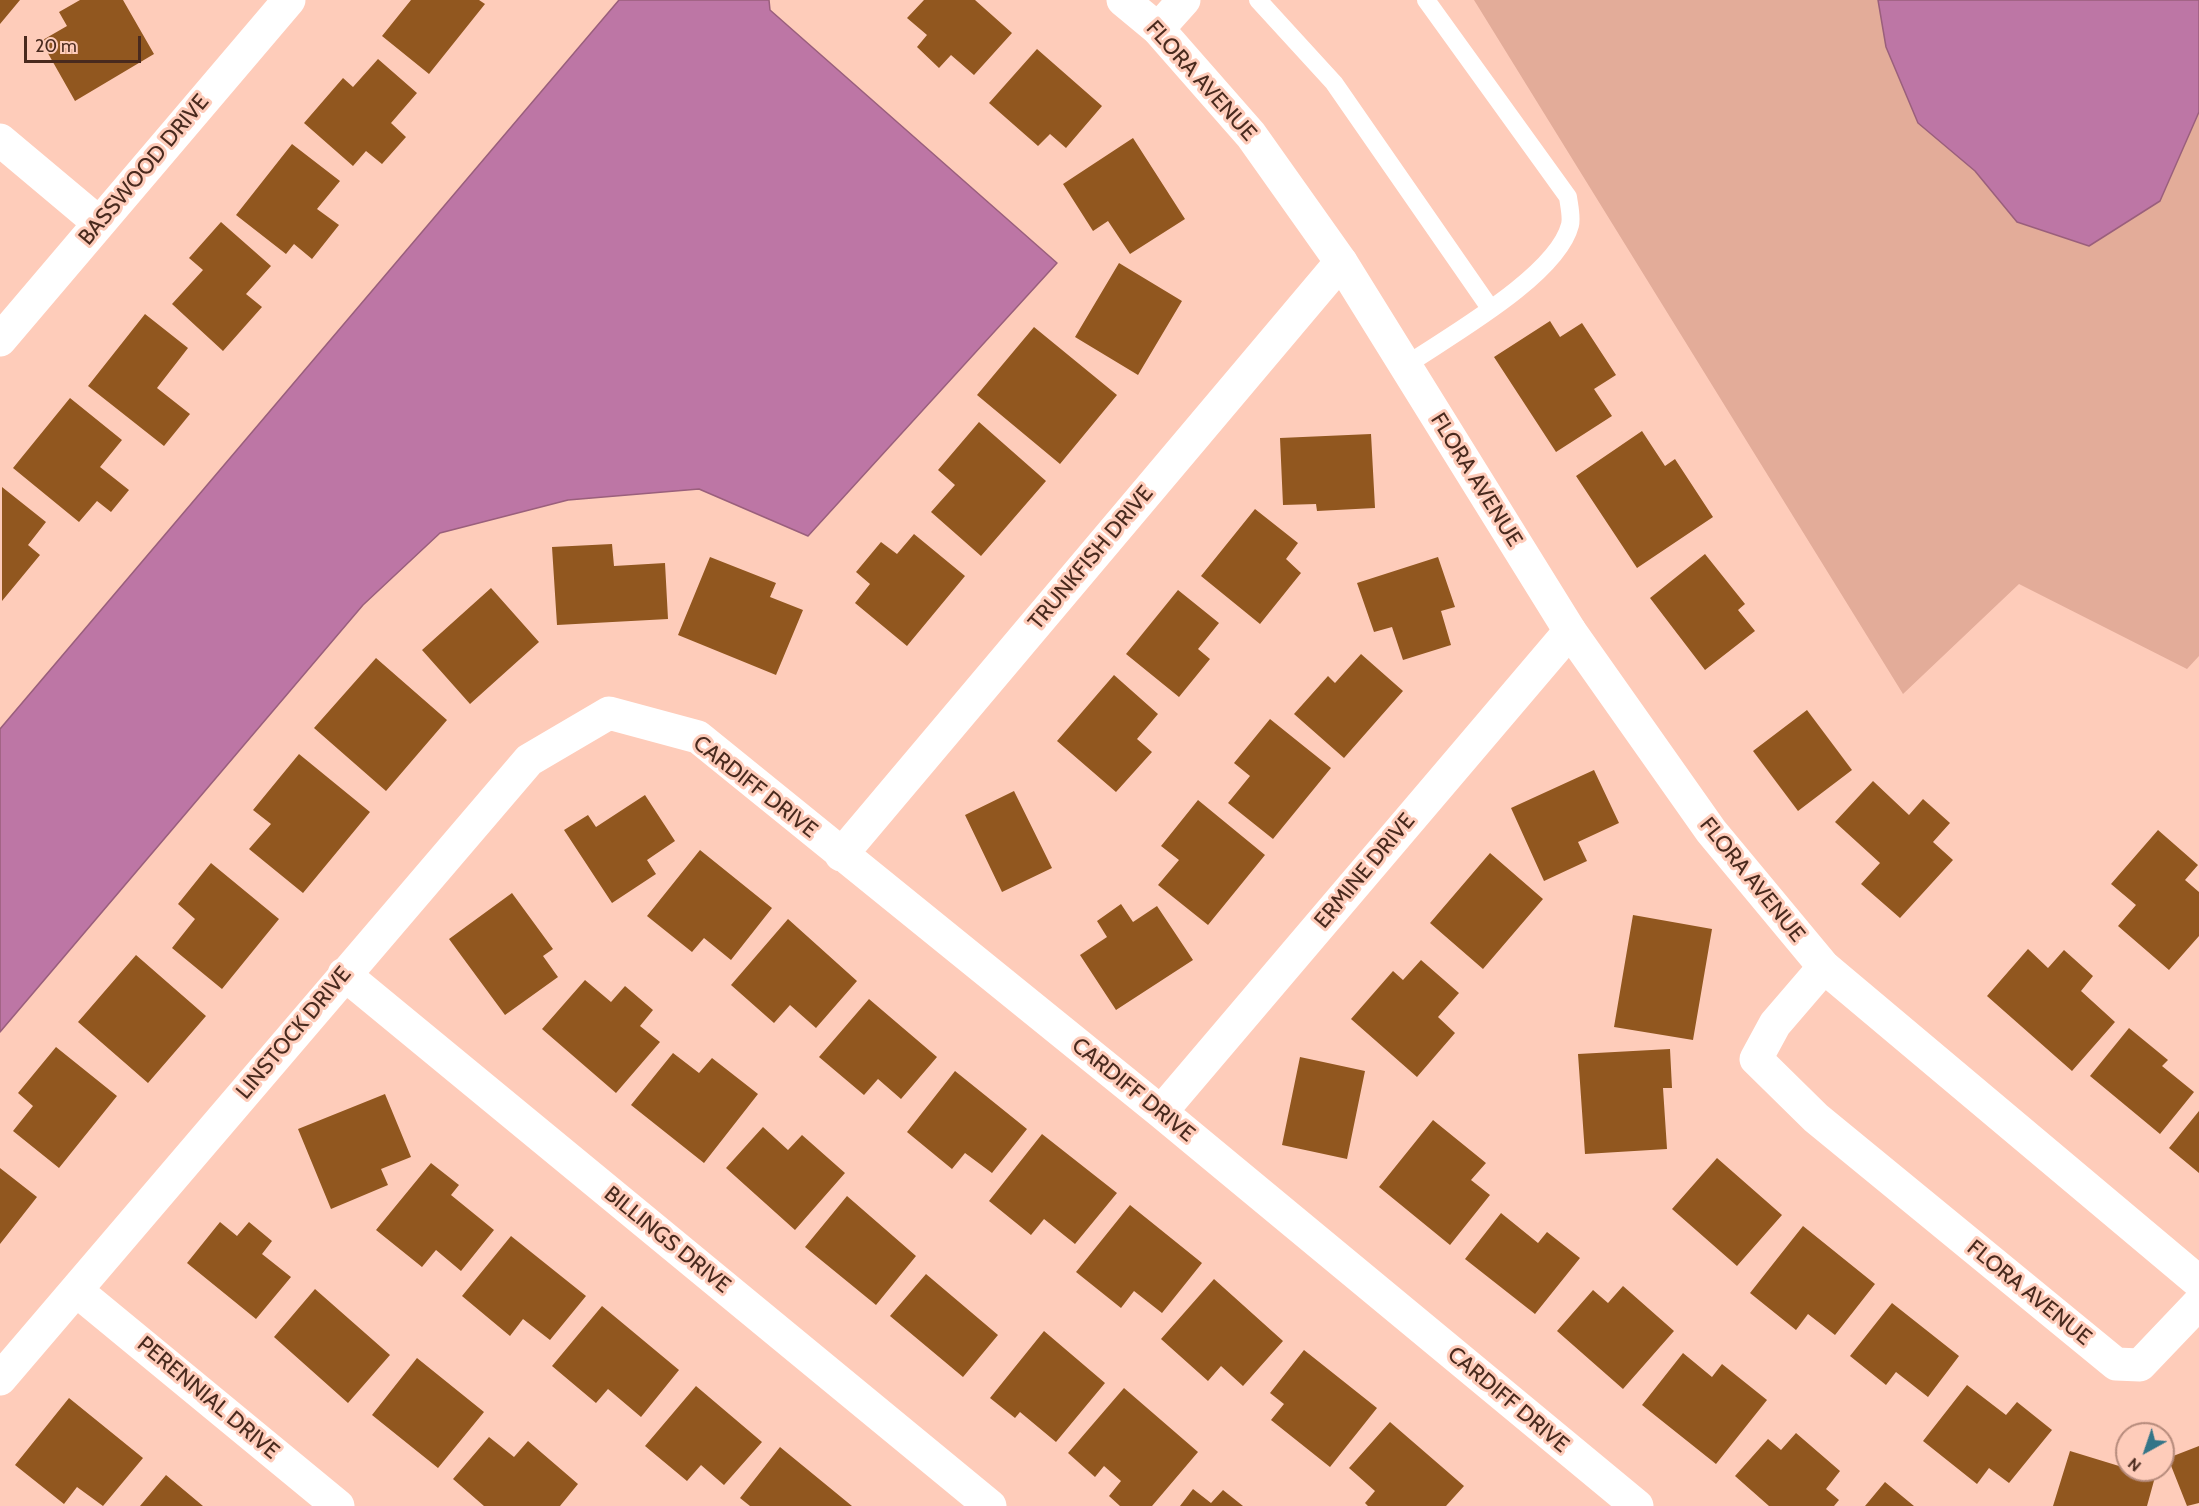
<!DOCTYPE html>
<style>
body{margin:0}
#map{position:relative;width:2199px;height:1506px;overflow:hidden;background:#feccba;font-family:Cabin,sans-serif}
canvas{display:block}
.north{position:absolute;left:2115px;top:1422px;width:60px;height:60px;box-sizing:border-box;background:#feccba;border:2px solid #b68b7c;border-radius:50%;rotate:220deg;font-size:16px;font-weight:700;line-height:24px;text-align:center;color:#492a1e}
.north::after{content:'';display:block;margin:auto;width:21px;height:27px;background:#347588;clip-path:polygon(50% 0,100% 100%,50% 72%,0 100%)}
.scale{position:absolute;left:24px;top:36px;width:117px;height:27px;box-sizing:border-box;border:3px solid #492a1e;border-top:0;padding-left:8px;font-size:18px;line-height:21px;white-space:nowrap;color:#492a1e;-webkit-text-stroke:4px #feccba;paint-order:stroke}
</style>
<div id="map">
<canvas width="2199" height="1506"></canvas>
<div class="north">N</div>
<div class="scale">20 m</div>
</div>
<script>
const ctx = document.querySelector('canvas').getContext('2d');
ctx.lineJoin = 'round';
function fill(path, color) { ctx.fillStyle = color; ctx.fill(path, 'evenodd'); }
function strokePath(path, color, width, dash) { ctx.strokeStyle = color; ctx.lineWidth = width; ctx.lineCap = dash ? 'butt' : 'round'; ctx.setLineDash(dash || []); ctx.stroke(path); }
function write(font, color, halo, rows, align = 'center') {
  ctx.font = font + ' Cabin,sans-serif'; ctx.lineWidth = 6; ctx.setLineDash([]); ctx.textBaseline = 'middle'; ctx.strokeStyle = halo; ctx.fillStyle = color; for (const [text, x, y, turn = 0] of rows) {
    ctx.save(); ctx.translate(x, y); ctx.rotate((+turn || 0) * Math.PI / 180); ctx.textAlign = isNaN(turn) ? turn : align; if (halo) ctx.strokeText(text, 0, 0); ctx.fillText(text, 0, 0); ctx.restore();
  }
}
fill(new Path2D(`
 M1474 0H2199V656L2187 669 2019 584 1903 694Z`), '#e3ac99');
const water = new Path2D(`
 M619 0H769L770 10 1057 263 808 536 699 489 568 500 440 533 363 605 0 1032V729Z
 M1878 0H2199V112L2160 201 2089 246 2017 222 1975 171 1918 123 1886 47Z`);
fill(water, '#bd76a5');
strokePath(water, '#9a5f7c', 1.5);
fill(new Path2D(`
 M0 0H20L0 24Z
 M80 0H123L154 54 75 101 41 41 67 26 59 12Z
 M411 0H479L485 4 429 74 382 36Z
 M924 0H975L1012 33 974 75 951 55 939 68 917 47 927 35 907 18Z
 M1037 49 1102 106 1066 148 1050 134 1038 146 989 103Z
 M378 59 417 93 391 123 406 137 382 164 366 151 353 166 304 123 343 78 353 87Z
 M1133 138 1185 219 1130 254 1108 221 1093 231 1063 184Z
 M292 144 340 181 317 209 339 225 312 259 294 244 286 254 236 215Z
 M221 222 271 266 246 294 262 307 223 351 172 304 203 270 189 258Z
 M1119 263 1182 301 1138 375 1075 337Z
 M145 314 188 348 157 388 190 414 164 446 88 386Z
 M1550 321 1560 337 1582 323 1616 375 1594 389 1612 416 1556 452 1494 357Z
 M1034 327 1117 395 1060 464 977 395Z
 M70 398 122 440 100 467 129 490 111 512 97 501 79 522 13 468Z
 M979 422 1046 481 981 556 931 512 955 485 938 470Z
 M1642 431 1665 466 1675 459 1713 517 1637 568 1576 476Z
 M1371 434 1375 508 1317 511 1316 504 1283 505 1280 438Z
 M2 487 46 522 28 545 40 555 2 601Z
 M1255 509 1298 543 1286 559 1301 573 1260 624 1201 576Z
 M914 534 965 576 907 646 855 603 870 584 856 572 881 542 897 554Z
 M612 544 614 566 665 563 668 619 557 625 552 547Z
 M1705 554 1745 604 1738 610 1755 631 1705 670 1650 598Z
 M710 557 776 583 770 597 803 610 776 675 678 635Z
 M1438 557 1455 607 1441 611 1451 645 1403 660 1392 627 1374 632 1357 583Z
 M491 588 539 642 470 704 422 650Z
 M1178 590 1219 623 1198 649 1210 659 1179 697 1126 654Z
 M1361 654 1403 691 1344 758 1294 714 1328 676 1335 683Z
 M376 658 447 720 386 791 314 728Z
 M1114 675 1158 714 1137 739 1152 752 1116 792 1057 741Z
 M1807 710 1852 770 1798 811 1753 751Z
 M1270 719 1331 768 1273 839 1228 803 1250 776 1234 763Z
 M299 754 370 812 303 893 249 849 271 824 253 810Z
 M1594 770 1619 823 1578 842 1587 861 1544 881 1511 808Z
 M1873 781 1909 815 1923 799 1950 823 1933 842 1953 860 1900 918 1861 884 1880 863 1835 822Z
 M1014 791 1052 868 1002 892 965 815Z
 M645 795 675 841 647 860 656 874 612 903 564 830 588 815 596 827Z
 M1198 800 1265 855 1208 925 1158 885 1179 860 1161 846Z
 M2158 830 2198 865 2185 880 2199 892V936L2169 970 2118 926 2136 905 2111 884Z
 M700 850 772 908 731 960 704 938 692 952 647 916Z
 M1490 853 1543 899 1483 969 1430 923Z
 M211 863 279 919 222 989 172 948 195 919 178 904Z
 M512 893 553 949 543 956 558 977 505 1015 449 939Z
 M1121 904 1133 922 1157 906 1193 960 1116 1010 1080 955 1107 937 1097 921Z
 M1633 915 1712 929 1693 1040 1614 1027Z
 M788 919 857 981 816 1028 790 1005 774 1023 731 985Z
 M2028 949 2048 968 2064 950 2093 976 2081 991 2115 1022 2072 1071 1987 996Z
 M136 955 206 1016 148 1083 78 1022Z
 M1421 960 1459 993 1438 1017 1455 1033 1417 1077 1351 1019 1393 971 1403 980Z
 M585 980 611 1002 625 986 653 1010 640 1026 660 1042 616 1093 542 1029Z
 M869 999 937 1057 901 1099 878 1079 864 1095 819 1057Z
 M2129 1028 2168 1060 2162 1066 2194 1092 2160 1134 2090 1076Z
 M56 1047 117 1096 59 1168 13 1131 33 1106 18 1093Z
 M1670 1049 1672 1088H1663L1667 1149 1585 1154 1578 1054Z
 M673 1053 699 1073 712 1058 758 1094 704 1163 631 1105Z
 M1300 1057 1365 1071 1347 1159 1282 1145Z
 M955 1071 1027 1129 992 1173 965 1153 952 1169 907 1132Z
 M385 1094 411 1157 381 1169 388 1185 331 1209 298 1129Z
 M2199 1111V1173L2169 1148Z
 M1433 1120 1486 1163 1471 1180 1490 1195 1450 1245 1379 1187Z
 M763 1127 788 1150 802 1135 845 1173 795 1230 726 1168Z
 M1042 1134 1117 1193 1075 1244 1044 1219 1031 1235 989 1201Z
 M1717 1158 1782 1215 1737 1266 1672 1209Z
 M431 1163 459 1185 451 1195 494 1230 461 1271 436 1250 422 1267 376 1230Z
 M0 1168 37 1197 0 1244Z
 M847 1196 916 1256 876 1305 805 1247Z
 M1130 1205 1202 1263 1162 1313 1134 1291 1121 1308 1076 1272Z
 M1501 1213 1538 1243 1547 1232 1580 1258 1535 1314 1465 1259Z
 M220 1222 237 1236 249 1222 272 1241 262 1254 291 1277 256 1319 187 1263Z
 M1803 1226 1875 1284 1835 1335 1808 1314 1796 1330 1750 1293Z
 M511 1236 586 1296 550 1340 523 1319 510 1336 462 1296Z
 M926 1274 998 1335 963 1377 890 1316Z
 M1214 1279 1283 1341 1243 1386 1221 1366 1208 1381 1161 1339Z
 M1623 1286 1674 1331 1623 1389 1557 1331 1593 1290 1608 1303Z
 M315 1289 390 1355 348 1403 274 1337Z
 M1892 1303 1959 1356 1928 1397 1896 1372 1886 1385 1850 1356Z
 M602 1306 679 1370 641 1417 608 1389 596 1403 552 1366Z
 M1044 1331 1105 1383 1056 1442 1020 1412 1015 1418 990 1398Z
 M1304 1350 1377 1408 1330 1467 1271 1420 1284 1404 1270 1393Z
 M1683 1353 1712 1377 1722 1364 1767 1400 1716 1464 1642 1405Z
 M417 1358 484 1412 438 1468 372 1415Z
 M1967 1385 2006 1415 2017 1402 2052 1430 2009 1483 1989 1468 1977 1484 1923 1441Z
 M696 1386 762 1442 724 1485 701 1465 687 1481 645 1446Z
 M1124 1388 1198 1452 1152 1506H1120L1109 1496 1121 1481 1104 1466 1095 1477 1068 1453Z
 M69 1398 143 1458 103 1506 77 1487 64 1504 15 1465Z
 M1390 1422 1464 1486 1446 1506H1368L1365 1503 1375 1491 1349 1468Z
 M1796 1433 1840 1471 1826 1489 1839 1500 1834 1506H1769L1735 1476 1768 1439 1781 1450Z
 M489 1437 514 1457 528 1441 578 1484 560 1506H484L453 1479Z
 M2199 1446V1503L2187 1506 2168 1458Z
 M780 1447 852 1506H750L740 1498Z
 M2070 1451 2155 1477 2147 1506H2053Z
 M166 1475 203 1506H140Z
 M1885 1482 1914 1506H1865Z
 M1193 1489 1211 1503 1223 1490 1243 1506H1180Z`), '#91571f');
strokePath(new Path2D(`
 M1258 0 1334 83 1490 308
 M1405 366C1449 336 1557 276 1570 225 1572 217 1569 205 1568 197L1426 0`), '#fff', 18);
strokePath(new Path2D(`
 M1158 29 1184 0
 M0 140 99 223
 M0 340 289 0
 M841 855 1341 262
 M1824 967 1775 1024 1756 1059 1816 1118 2116 1364 2140 1365 2199 1303
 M344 974 990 1506
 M1161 1112 1570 631
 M77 1291 338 1506
 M0 1379 529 760 609 713 698 737 1161 1112 1637 1506`), '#fff', 33);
strokePath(new Path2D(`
 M1123 0 1158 29 1251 135 1341 262 1570 631 1711 831 1824 967 2199 1282`), '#fff', 33);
write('22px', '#492a1e', '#feccba', [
 ["FLORA AVENUE",1201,81,48],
 ["BASSWOOD DRIVE",144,170,-50],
 ["FLORA AVENUE",1476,480,58],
 ["TRUNKFISH DRIVE",1091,558,-50],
 ["CARDIFF DRIVE",755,787,38],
 ["ERMINE DRIVE",1365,871,-50],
 ["FLORA AVENUE",1752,880,51],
 ["LINSTOCK DRIVE",294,1033,-50],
 ["CARDIFF DRIVE",1133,1090,39],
 ["BILLINGS DRIVE",667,1240,39],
 ["FLORA AVENUE",2029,1293,39],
 ["PERENNIAL DRIVE",208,1398,40],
 ["CARDIFF DRIVE",1508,1400,40]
]);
</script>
